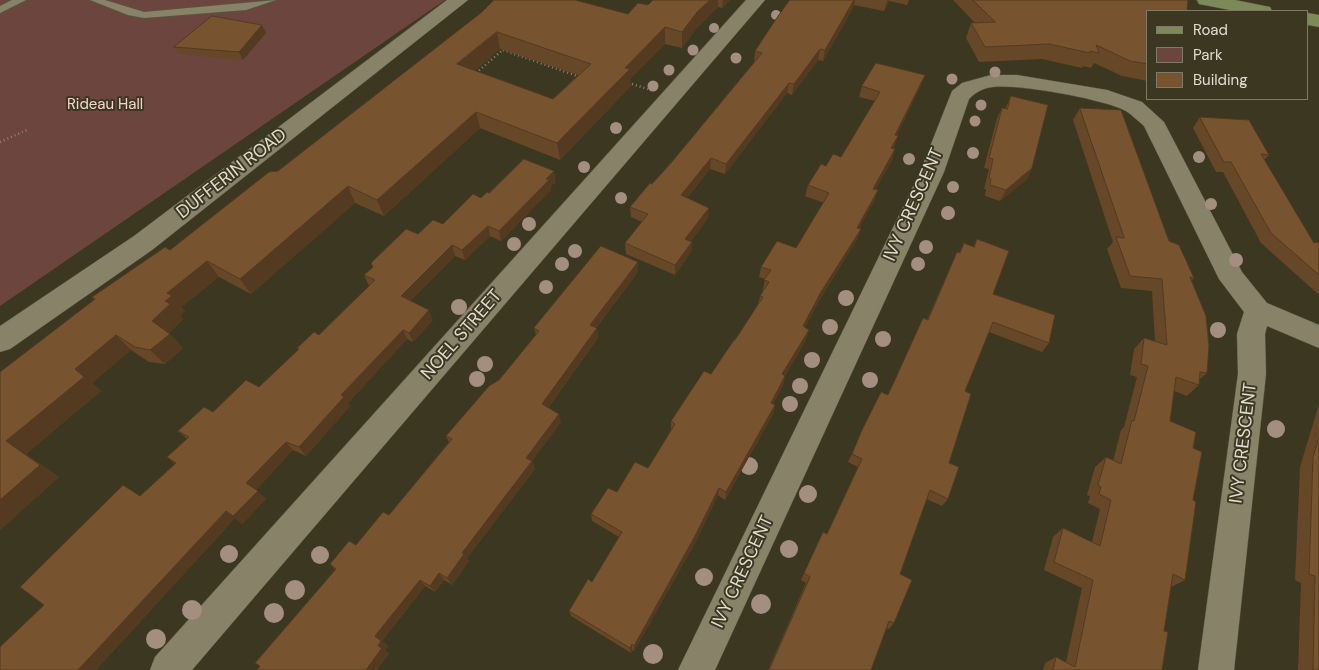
<!DOCTYPE html>
<style>
body{margin:0}
#map{position:relative;width:1319px;height:670px;overflow:hidden;background:#3c3720;font-family:"DM Sans",sans-serif}
canvas{display:block}
.legend{position:absolute;left:1146px;top:10px;width:162px;height:90px;box-sizing:border-box;background:#3c3720;border:1px solid #7e7a66;margin:0;padding:6px 9px;list-style:none;font-size:15px;color:#e0ded0}
.legend li{display:flex;align-items:center;gap:10px;height:25px}
.legend b{width:25px;border:1px solid #7e7a66}
</style>
<div id="map">
<canvas width="1319" height="670"></canvas>
<ul class="legend">
<li><b style="height:6px;background:#7e8959"></b>Road</li>
<li><b style="height:14px;background:#6c463e"></b>Park</li>
<li><b style="height:14px;background:#77532f"></b>Building</li>
</ul>
</div>
<script>
const ctx = document.querySelector('canvas').getContext('2d');
ctx.lineJoin = 'round';
function fill(path, color) { ctx.fillStyle = color; ctx.fill(path, 'evenodd'); }
function strokePath(path, color, width, dash) { ctx.strokeStyle = color; ctx.lineWidth = width; ctx.lineCap = dash ? 'butt' : 'round'; ctx.setLineDash(dash || []); ctx.stroke(path); }
function write(font, color, halo, rows, align = 'center') {
  ctx.font = font + ' "DM Sans",sans-serif'; ctx.lineWidth = 4; ctx.setLineDash([]); ctx.textBaseline = 'middle'; ctx.strokeStyle = halo; ctx.fillStyle = color; for (const [text, x, y, turn = 0] of rows) {
    ctx.save(); ctx.translate(x, y); ctx.rotate((+turn || 0) * Math.PI / 180); ctx.textAlign = isNaN(turn) ? turn : align; if (halo) ctx.strokeText(text, 0, 0); ctx.fillText(text, 0, 0); ctx.restore();
  }
}
fill(new Path2D(`
 M0 0H445L0 306Z`), '#6c463e');
const lane = new Path2D(`
 M12 0H26L0 13V6Z
 M90 0H105L144 12 276 0 246 10 144 18 128 15Z`);
const street = new Path2D(`
 M447 0H468L152 250 10 349 0 352V326L134 236Z
 M746 0H765L192 670H150L155 657Z
 M991 75H1017L1107 90 1142 102 1164 122 1242 272 1267 303 1319 325V348L1267 326 1265 334 1266 374 1234 670H1198L1238 374 1237 334 1244 312 1219 279 1144 126C1138 121 1132 115 1126 111 1103 99 1019 84 993 87 983 88 976 92 969 99L944 172 715 670H678L920 172 952 91 962 83Z`);
const secondary = new Path2D(`
 M1197 0H1235L1270 7 1272 11H1235L1199 4Z
 M1308 13 1319 15V27L1308 25Z`);
strokePath(lane, '#585440', 2);
strokePath(street, '#585440', 1);
strokePath(secondary, '#585440', 1);
strokePath(new Path2D(`
 M503 50 580 77
 M476 73 505 48
 M632 84 648 89
 M0 142 29 129`), '#888471', 2.5, [1, 3]);
fill(lane, '#878268');
fill(street, '#878268');
fill(secondary, '#7e8959');
ctx.fillStyle = '#a38e80';
for (const [x, y, r] of [
 [776,15,5],
 [714,28,5],
 [693,50,5.5],
 [736,58,5.5],
 [669,70,5.5],
 [995,72,5.5],
 [952,79,5.5],
 [653,86,5.5],
 [981,105,5.5],
 [975,121,5.5],
 [616,128,6],
 [973,153,6],
 [1199,157,6],
 [909,159,6],
 [584,167,6],
 [953,187,6],
 [621,198,6],
 [1211,204,6],
 [948,213,7],
 [529,224,7],
 [514,244,7],
 [926,247,7],
 [575,251,7],
 [1236,260,7],
 [562,264,7],
 [918,264,7],
 [546,287,7],
 [846,298,8],
 [459,307,8],
 [830,327,8],
 [1218,330,8],
 [883,339,8],
 [812,360,8],
 [485,364,8],
 [477,379,8],
 [870,380,8],
 [800,386,8],
 [790,404,8],
 [1276,429,9],
 [749,466,9],
 [808,494,9],
 [789,549,9],
 [229,554,9],
 [320,555,9],
 [704,577,9],
 [295,590,10],
 [761,604,10],
 [192,610,10],
 [274,613,10],
 [156,639,10],
 [653,654,10]
]) { ctx.beginPath(); ctx.arc(x, y, r, 0, 2 * Math.PI); ctx.fill(); }
fill(new Path2D(`
 M653 0H730L722 8 718 7 697 28 682 48 665 44 630 79 631 86 560 160 480 128 384 216 355 203 251 294 219 277 181 307 185 311 180 315 183 319 169 333 183 348 165 364 149 362 131 350 92 383 101 391 26 454 59 477 0 530V372L94 300 92 297 170 250 278 171 482 12 628 14 648 5ZM500 49 578 75 553 99 474 71Z
 M790 0H909L907 5 889 1 884 11 854 5 853 8 823 61 818 60 792 95 787 93 725 174 710 169 687 198 708 218 691 241 692 242 691 252 675 275 626 254 625 243 642 222 631 217 630 207 671 163 754 62 755 51Z
 M953 0H1188L1148 11V81L1122 76 1094 63 1091 68 1083 66 1082 68 1042 59 979 62 966 38 971 23H975Z
 M266 33 243 60 178 54 174 47Z
 M925 75 921 85 897 135 898 136 893 149 892 160 875 190H878L874 201 859 228 861 229 857 239 819 301 805 327 806 340 785 376 783 385 773 404 775 405 773 414 725 500 718 495 695 543 634 651 632 650 631 653 571 616 569 611 592 582 619 537 592 521 591 514 648 468 671 430V421L711 374 735 340 758 304 760 296 763 290 765 279 759 277 761 267 796 248 824 203 805 196 808 185 826 166 841 157 875 101 859 97 862 86Z
 M1011 96 1032 168 1027 179 1000 201 985 196 986 189H984L989 169 984 168 997 118 1002 108 1005 109Z
 M1080 108 1194 278 1191 281 1207 373 1199 380V385L1187 396 1174 391 1170 421 1193 448V500L1185 580 1171 587 1164 631 1162 670H1043L1045 663 1056 657 1066 662 1082 588 1044 570 1053 537 1063 528 1092 542 1100 509 1088 503 1090 496 1087 495 1095 467 1106 457 1113 461 1121 430 1124 427 1137 377 1130 375 1134 349 1144 338 1155 341 1152 291 1121 288 1107 249 1113 242 1073 120Z
 M1200 117 1269 155 1264 160 1314 243 1319 242V295L1261 243 1223 172H1216L1193 128Z
 M554 171 555 182 550 187 551 190 501 241 490 236 465 260 455 256 410 301 433 320 413 342 407 339 348 403 350 406 306 456 293 450 256 490 266 499 242 524 235 518 96 670H0L140 496 175 464 167 457 187 439 178 431 259 387 299 350 297 348 319 335 369 286 364 275 418 234 443 224 481 198 489 193Z
 M977 239 993 294 1049 343 1042 352 989 332 965 391 949 463 948 499 942 506 926 499 900 574 894 623 889 629 887 628 871 670H768L806 583 801 580 823 532 827 534 858 467 848 462 859 439 888 395 927 320 957 252 959 253 964 243 973 247Z
 M638 272 596 328H597L598 338 548 408 561 422 532 461 535 469 467 558 469 561 452 585 444 580 435 592 425 586 382 641 388 646 385 650 389 654 377 670H257L335 570 330 564 356 545 389 515 449 442 446 436 499 380 536 335 534 328Z
 M1319 404V670H1298L1301 583 1295 580 1300 467Z`), '#664728');
fill(new Path2D(`
 M710 0H718V7L697 28 682 48V32L697 12Z
 M723 0H730L722 8Z
 M854 0H855L853 8 823 61 825 50Z
 M888 0H889L884 11 887 1Z
 M262 25 266 33 243 60 239 52Z
 M665 27V44L630 79 631 86 560 160 557 143 625 68Z
 M497 32 500 49 461 81 457 64Z
 M820 49 818 60 792 95 794 84Z
 M925 75 921 85 892 145 895 135Z
 M789 83 787 93 725 174 726 164Z
 M476 112 480 128 384 216 377 200Z
 M898 136 895 146 888 159 891 148Z
 M895 149 892 160 870 199 873 189Z
 M711 158 710 169 681 205V195Z
 M1032 168 1027 179 1000 201 1006 190Z
 M554 171 555 182 550 187 551 190 501 241 499 231Z
 M348 186 355 203 251 294 240 279Z
 M878 190 874 201 854 238 857 228Z
 M709 208 708 218 685 249V239Z
 M488 226 490 236 465 260 462 250Z
 M861 229 857 239 819 301 801 336 803 326 821 292Z
 M692 242 691 252 675 275V265Z
 M452 245 455 256 405 306 401 296Z
 M207 261 219 277 181 307 185 311 180 315 183 319 166 336 152 321 165 301 167 293Z
 M638 262V272L591 334 590 325Z
 M429 310 433 320 413 342 409 333Z
 M597 328 598 338 544 413 542 404Z
 M403 330 407 339 348 403 350 406 306 456 299 447 341 395Z
 M809 330 806 340 780 384 782 374Z
 M170 334 183 348 165 364 150 350Z
 M116 335 131 350 92 383 101 391 26 454 59 477 0 530V500L6 441 75 369Z
 M785 376 783 385 769 412 771 403Z
 M775 405 773 414 725 500 726 492Z
 M559 414 561 422 532 461 535 469 467 558 469 561 452 585 447 578 462 553 526 458Z
 M286 442 293 450 255 491 246 483Z
 M719 488 718 495 695 543 634 651V646Z
 M258 491 266 499 242 524 233 516Z
 M226 511 235 518 96 670H78Z
 M439 573 444 580 435 592 430 586Z
 M420 580 425 586 382 641 388 646 385 650 389 654 377 670H366L378 646 375 636Z
 M632 644V650L631 653 630 648Z`), '#533a21');
const building = new Path2D(`
 M494 0H575L628 14 638 3 648 5 653 0H710L697 12 682 32 665 27 625 68 630 69 557 143 476 112 377 200 348 186 240 279 207 261 167 293 172 296 165 301 170 304 152 321 170 334 150 350 135 347 116 335 75 369 84 377 6 441 40 465 0 500V372L95 299 92 297 165 247 170 250 269 172 278 171 482 12ZM497 32 591 64 553 99 457 64Z
 M790 0H854L825 50 820 49 794 84 789 83 726 164 711 158 681 195 709 208 685 239 692 242 675 265 625 243 648 214 630 207 650 183 652 184 671 163 762 53 755 51 776 19Z
 M973 0H1188L1187 11H1148V64L1130 61 1096 45 1099 53 1090 51V53L1049 44 985 47 971 23 995 22Z
 M212 16 262 25 239 52 174 47Z
 M876 63 925 75 895 135 898 136 891 148 895 149 873 189 878 190 857 228 861 229 821 292 803 326 809 330 782 374 785 376 771 403 775 405 726 492 719 488 695 536 634 646 632 644 630 648 569 611 588 579 592 582 622 532 591 514 608 488 617 492 635 462 648 468 675 424 671 421 704 371 711 374 734 340H735L763 297 760 296 769 282 764 280 771 270 761 267 777 241 796 248 829 193 808 185 821 164 826 166 833 154 841 157 880 92 862 86Z
 M1011 96 1048 105 1032 168 1006 190 990 185 991 179 989 178 993 159 989 158 1002 108 1007 109Z
 M1080 108 1121 110 1169 241 1179 245 1194 278 1190 277 1206 316 1209 346 1207 373 1200 372 1199 385 1176 377 1170 421 1196 432 1193 448 1202 452 1193 500 1196 502 1185 580 1173 574 1164 631 1168 632 1162 670H1053L1056 657 1075 667 1093 580 1054 562 1063 528 1100 546 1111 500 1099 494 1101 487 1098 485 1106 457 1121 464 1132 420 1134 421 1148 366 1141 364 1144 338 1167 345 1162 279 1130 276 1116 237 1124 238Z
 M1200 117 1249 120 1269 155 1261 154 1314 243 1319 242V275L1271 233 1231 162H1224Z
 M524 159 554 171 546 179 549 180 499 231 488 226 462 250 452 245 401 296 429 310 409 333 403 330 341 395 344 397 299 447 286 442 246 483 258 491 233 516 226 511 78 670H0V647L44 605 20 587 123 485 140 496 176 463 167 457 189 437 178 431 204 407 213 412 246 380 259 387 299 349 297 348 314 332 319 335 375 280 364 275 373 267 371 263 406 229 418 234 433 220 443 224 473 194 481 198 487 192 489 193Z
 M977 239 1009 251 993 294 1055 315 1049 343 993 322 965 391 971 394 949 463 959 467 948 499 930 490 900 574 912 580 894 623 889 621 871 670H769L810 577 804 573 823 532 827 534 862 459 852 454 862 430 881 392 888 395 923 318 928 320 957 252 960 253 964 243 974 247Z
 M601 246 638 262 590 325 597 328 542 404 559 414 526 458 532 461 462 553 464 554 447 578 439 573 430 586 420 580 375 636 381 641 378 646 382 648 366 670H257L260 666 255 663 336 569 330 564 349 541 356 545 383 512 389 515 452 439 446 436 489 386 499 380 539 331 534 328Z
 M1319 438V670H1313L1315 576 1309 574 1313 458Z`);
fill(building, '#77532f');
strokePath(building, '#533a21', 1);
write('15px', '#f8d6ce', '#3c3720', [
 ["Rideau Hall",105,105]
]);
write('18px', '#e0ded0', '#3c3720', [
 ["DUFFERIN ROAD",232,174,-38],
 ["IVY CRESCENT",914,205,-66],
 ["NOEL STREET",462,335,-49],
 ["IVY CRESCENT",1244,443,-83],
 ["IVY CRESCENT",743,572,-65]
]);
</script>
